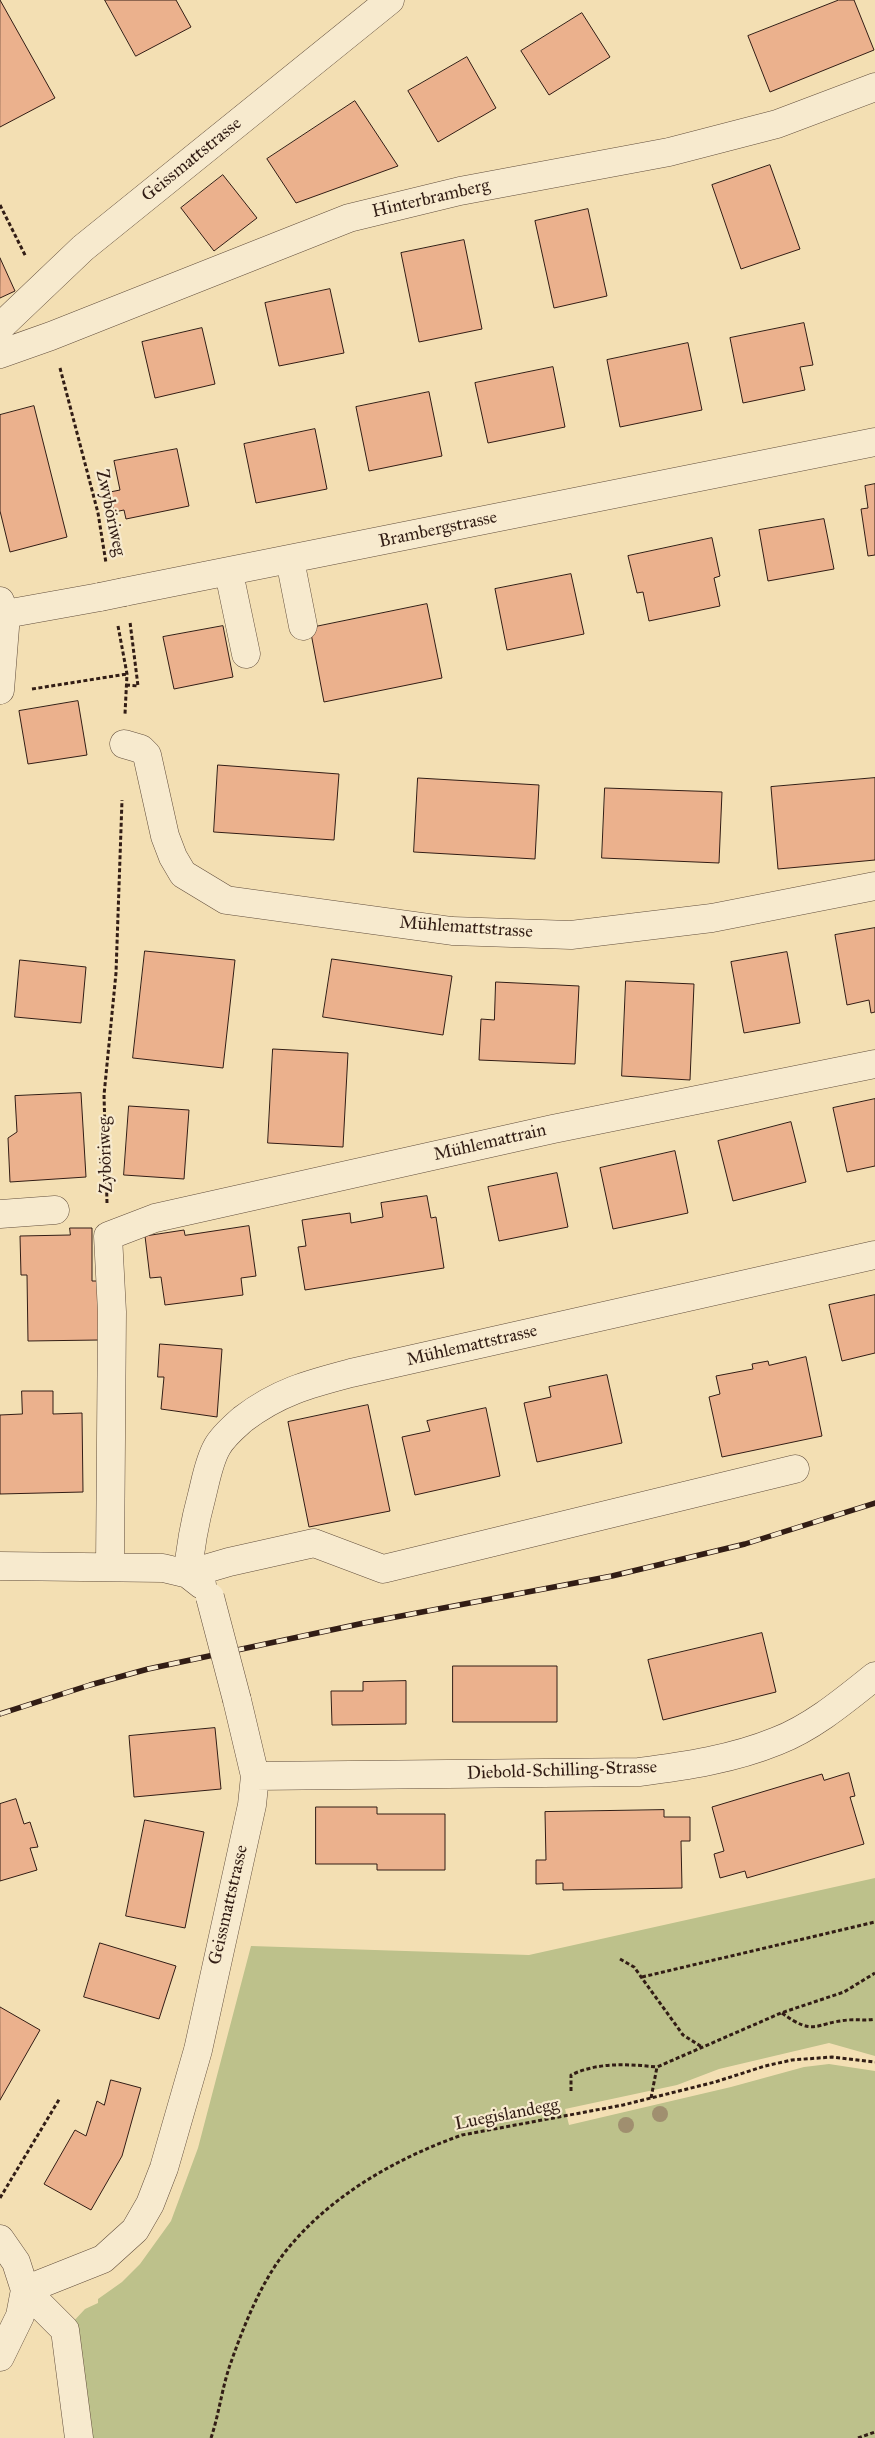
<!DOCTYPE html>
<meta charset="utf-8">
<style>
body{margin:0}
canvas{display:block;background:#f3dfb3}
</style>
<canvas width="875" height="2438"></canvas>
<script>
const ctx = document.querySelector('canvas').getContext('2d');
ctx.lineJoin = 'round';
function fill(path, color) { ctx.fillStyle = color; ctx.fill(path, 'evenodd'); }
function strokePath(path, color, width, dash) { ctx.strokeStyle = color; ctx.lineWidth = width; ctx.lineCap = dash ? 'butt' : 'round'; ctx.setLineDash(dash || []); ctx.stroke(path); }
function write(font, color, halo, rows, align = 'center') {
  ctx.font = font + ' "IM FELL Great Primer",serif'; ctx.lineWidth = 4.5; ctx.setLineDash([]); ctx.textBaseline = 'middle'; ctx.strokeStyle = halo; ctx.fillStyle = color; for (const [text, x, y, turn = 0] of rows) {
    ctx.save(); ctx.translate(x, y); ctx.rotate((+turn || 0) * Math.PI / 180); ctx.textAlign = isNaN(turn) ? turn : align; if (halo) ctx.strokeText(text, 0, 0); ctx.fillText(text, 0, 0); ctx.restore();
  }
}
fill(new Path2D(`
 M875 1878V2056L829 2043 719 2069 677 2085 565 2109 569 2125 731 2087 804 2067 829 2064 875 2071V2438H87L71 2324 85 2309 98 2303V2299L122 2282 140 2264 171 2221 198 2148 251 1946 529 1955Z`), '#bdc18b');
const building = new Path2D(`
 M0 0 55 98 0 127Z
 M105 0H176L191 27 136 56Z
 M839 0H854L874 50 770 92 748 36Z
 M582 13 610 57 549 95 521 51Z
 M467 57 496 108 438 142 408 91Z
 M355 101 398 166 296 203 267 159Z
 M770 165 800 249 741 269 712 185Z
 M223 175 257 218 214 251 181 208Z
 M588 209 607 296 554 308 535 221Z
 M464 240 482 329 419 342 401 253Z
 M0 258 15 291 0 298Z
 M330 289 344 353 279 366 265 303Z
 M804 323 813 365 800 367 805 390 743 403 730 338Z
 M202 328 215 384 155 398 142 342Z
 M688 343 702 410 620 427 607 360Z
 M553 367 565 427 488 443 475 383Z
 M429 392 442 456 369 471 356 407Z
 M34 406 67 537 10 552 0 511V415Z
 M315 429 327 489 256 503 244 444Z
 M177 449 189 506 126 519 124 510 114 512 110 492 120 490 114 461Z
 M875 484V555L868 556 861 509 868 508 865 486Z
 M824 519 834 569 768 581 759 530Z
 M712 538 720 576 714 578 720 606 649 621 643 592 637 593 628 556Z
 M571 574 584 634 507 650 495 589Z
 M427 604 442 678 324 702 310 628Z
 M223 626 233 677 174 689 163 637Z
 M78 701 87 755 28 764 19 711Z
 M218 765 339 774 334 840 214 832Z
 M418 778 539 785 535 859 414 852Z
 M875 778V860L778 869 771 787Z
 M605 788 722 792 719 863 602 858Z
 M875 928V1012L871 1013 869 1000 847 1005 835 935Z
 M145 951 235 960 223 1068 133 1058Z
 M787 952 800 1023 744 1033 731 962Z
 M332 959 452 976 443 1035 323 1017Z
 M20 960 86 967 81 1023 15 1017Z
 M626 981 694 984 690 1080 622 1076Z
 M496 982 579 986 575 1064 479 1060 481 1019 494 1020Z
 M273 1049 348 1053 343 1147 268 1143Z
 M81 1093 86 1177 10 1182 8 1138 17 1132 15 1096Z
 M875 1099V1166L847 1172 833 1108Z
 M129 1106 189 1110 184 1179 124 1175Z
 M791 1122 806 1182 733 1201 718 1141Z
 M675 1151 688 1213 613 1229 600 1168Z
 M557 1173 568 1227 499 1241 488 1187Z
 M427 1196 431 1218 436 1217 444 1268 305 1290 298 1247 306 1246 302 1220 350 1213 351 1223 383 1217 381 1203Z
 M249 1226 256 1276 241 1278 243 1295 165 1305 161 1277 150 1278 145 1236 184 1230 185 1235Z
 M70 1228H92V1281H98L99 1340 28 1341 27 1275H21L20 1236 70 1235Z
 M875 1295V1353L842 1361 829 1305Z
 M160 1344 222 1349 217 1417 161 1409 164 1377H158Z
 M806 1357 822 1436 722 1457 709 1397 720 1394 716 1376 753 1369 752 1364 768 1361 769 1365Z
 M607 1375 622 1443 537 1462 524 1403 551 1397 549 1387Z
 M22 1391H53V1414L82 1413 83 1492 0 1494V1415L22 1414Z
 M368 1405 390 1511 309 1527 288 1422Z
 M486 1408 500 1476 415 1495 402 1437 430 1431 427 1421Z
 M762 1633 776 1692 663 1720 648 1660Z
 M453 1666H557V1722H453Z
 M406 1681V1724L332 1725 331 1691H363V1682Z
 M215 1728 221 1789 134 1797 129 1736Z
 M849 1773 855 1796 850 1797 864 1844 747 1878 745 1871 720 1878 714 1854 724 1851 712 1807 822 1774 824 1780Z
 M16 1799 24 1824 30 1822 38 1847 30 1848 37 1870 0 1881V1804Z
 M316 1807H377V1814H445V1870H377V1864H316Z
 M664 1810V1817H690V1841H681L682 1888 563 1890V1883L536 1884V1860H546L545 1812Z
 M145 1820 204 1832 185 1928 126 1916Z
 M100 1943 176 1966 159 2019 84 1997Z
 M0 2007 40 2030 0 2100Z
 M111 2080 141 2088 122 2156 91 2210 44 2184 75 2130 86 2136 97 2101 104 2105Z`);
fill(building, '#ebb18d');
strokePath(building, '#321d15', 1);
const minor = new Path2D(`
 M0 327 83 248 390 0
 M0 354 51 336 349 218 460 191 669 152 777 124 875 87
 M290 560 303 626
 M229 573 246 654
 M124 592 875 442
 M0 601 6 615 0 690
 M0 615 100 597
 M124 744 141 749 147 755 165 836 173 857 183 874 226 900 452 931 571 935 712 918 875 886
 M0 1214 55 1210
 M795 1469 383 1569 314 1543 229 1562 188 1574C190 1547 195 1521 202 1495 206 1479 209 1461 217 1447 223 1436 234 1427 243 1419 278 1392 309 1384 351 1373L875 1255
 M0 1566 163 1568 188 1574 202 1585
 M110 1566 112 1312 108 1236 155 1218 553 1129 875 1064
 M255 1776 639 1772C686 1766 733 1759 777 1741 813 1727 845 1700 875 1676
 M0 2239 16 2262 25 2290 65 2330 79 2438
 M25 2290 103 2259 135 2230 150 2204 164 2168 198 2050 252 1805 255 1776 237 1700
 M0 2357 20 2316 25 2290`);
strokePath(minor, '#624e3c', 29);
strokePath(new Path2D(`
 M0 205 26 257
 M60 368 98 513 106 563
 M118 626 127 674 125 714
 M126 685 138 686 130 622
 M32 689 127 674
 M107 1203 104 1095 116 973 122 800
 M620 1959 634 1967 683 2035 702 2047
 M642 1977 875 1922
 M782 2013C815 2037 814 2023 848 2020 857 2019 865 2021 875 2019
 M571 2091V2075C598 2062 628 2064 657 2067
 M651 2098 657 2067 781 2013 844 1992 875 1973
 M0 2198 60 2098
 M211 2438C219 2414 222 2388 230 2365 243 2328 259 2287 282 2256 326 2198 394 2159 462 2135L623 2105 715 2082 765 2066 792 2060 832 2057 875 2062
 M858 2438 875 2432`), '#321d15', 3, [4, 2.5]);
strokePath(minor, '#f7eace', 28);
const rail = new Path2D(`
 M0 1714 90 1685 148 1669 364 1623 612 1576 745 1544 875 1503`);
strokePath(rail, '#321d15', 5.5);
strokePath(rail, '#f7eace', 4, [11]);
const minorBridge = new Path2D(`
 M100 597 124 592
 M210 1597 237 1700`);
strokePath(minorBridge, '#624e3c', 29, []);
strokePath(minorBridge, '#f7eace', 28);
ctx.fillStyle = '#a08f6f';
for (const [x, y] of [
 [660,2114],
 [626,2125]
]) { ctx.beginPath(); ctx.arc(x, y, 8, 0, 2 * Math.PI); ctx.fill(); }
write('18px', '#321d15', '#f7eace', [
 ["Geissmattstrasse",192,160,-39],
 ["Hinterbramberg",431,199,-13],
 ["Zwyböriweg",110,513,78],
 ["Brambergstrasse",438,530,-12],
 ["Mühlemattstrasse",466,928,4],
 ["Mühlemattrain",490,1143,-13],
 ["Zyböriweg",106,1155,-92],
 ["Mühlemattstrasse",472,1346,-13],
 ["Diebold-Schilling-Strasse",562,1771,-2],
 ["Geissmattstrasse",229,1905,-77],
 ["Luegislandegg",507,2115,-11]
]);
</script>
